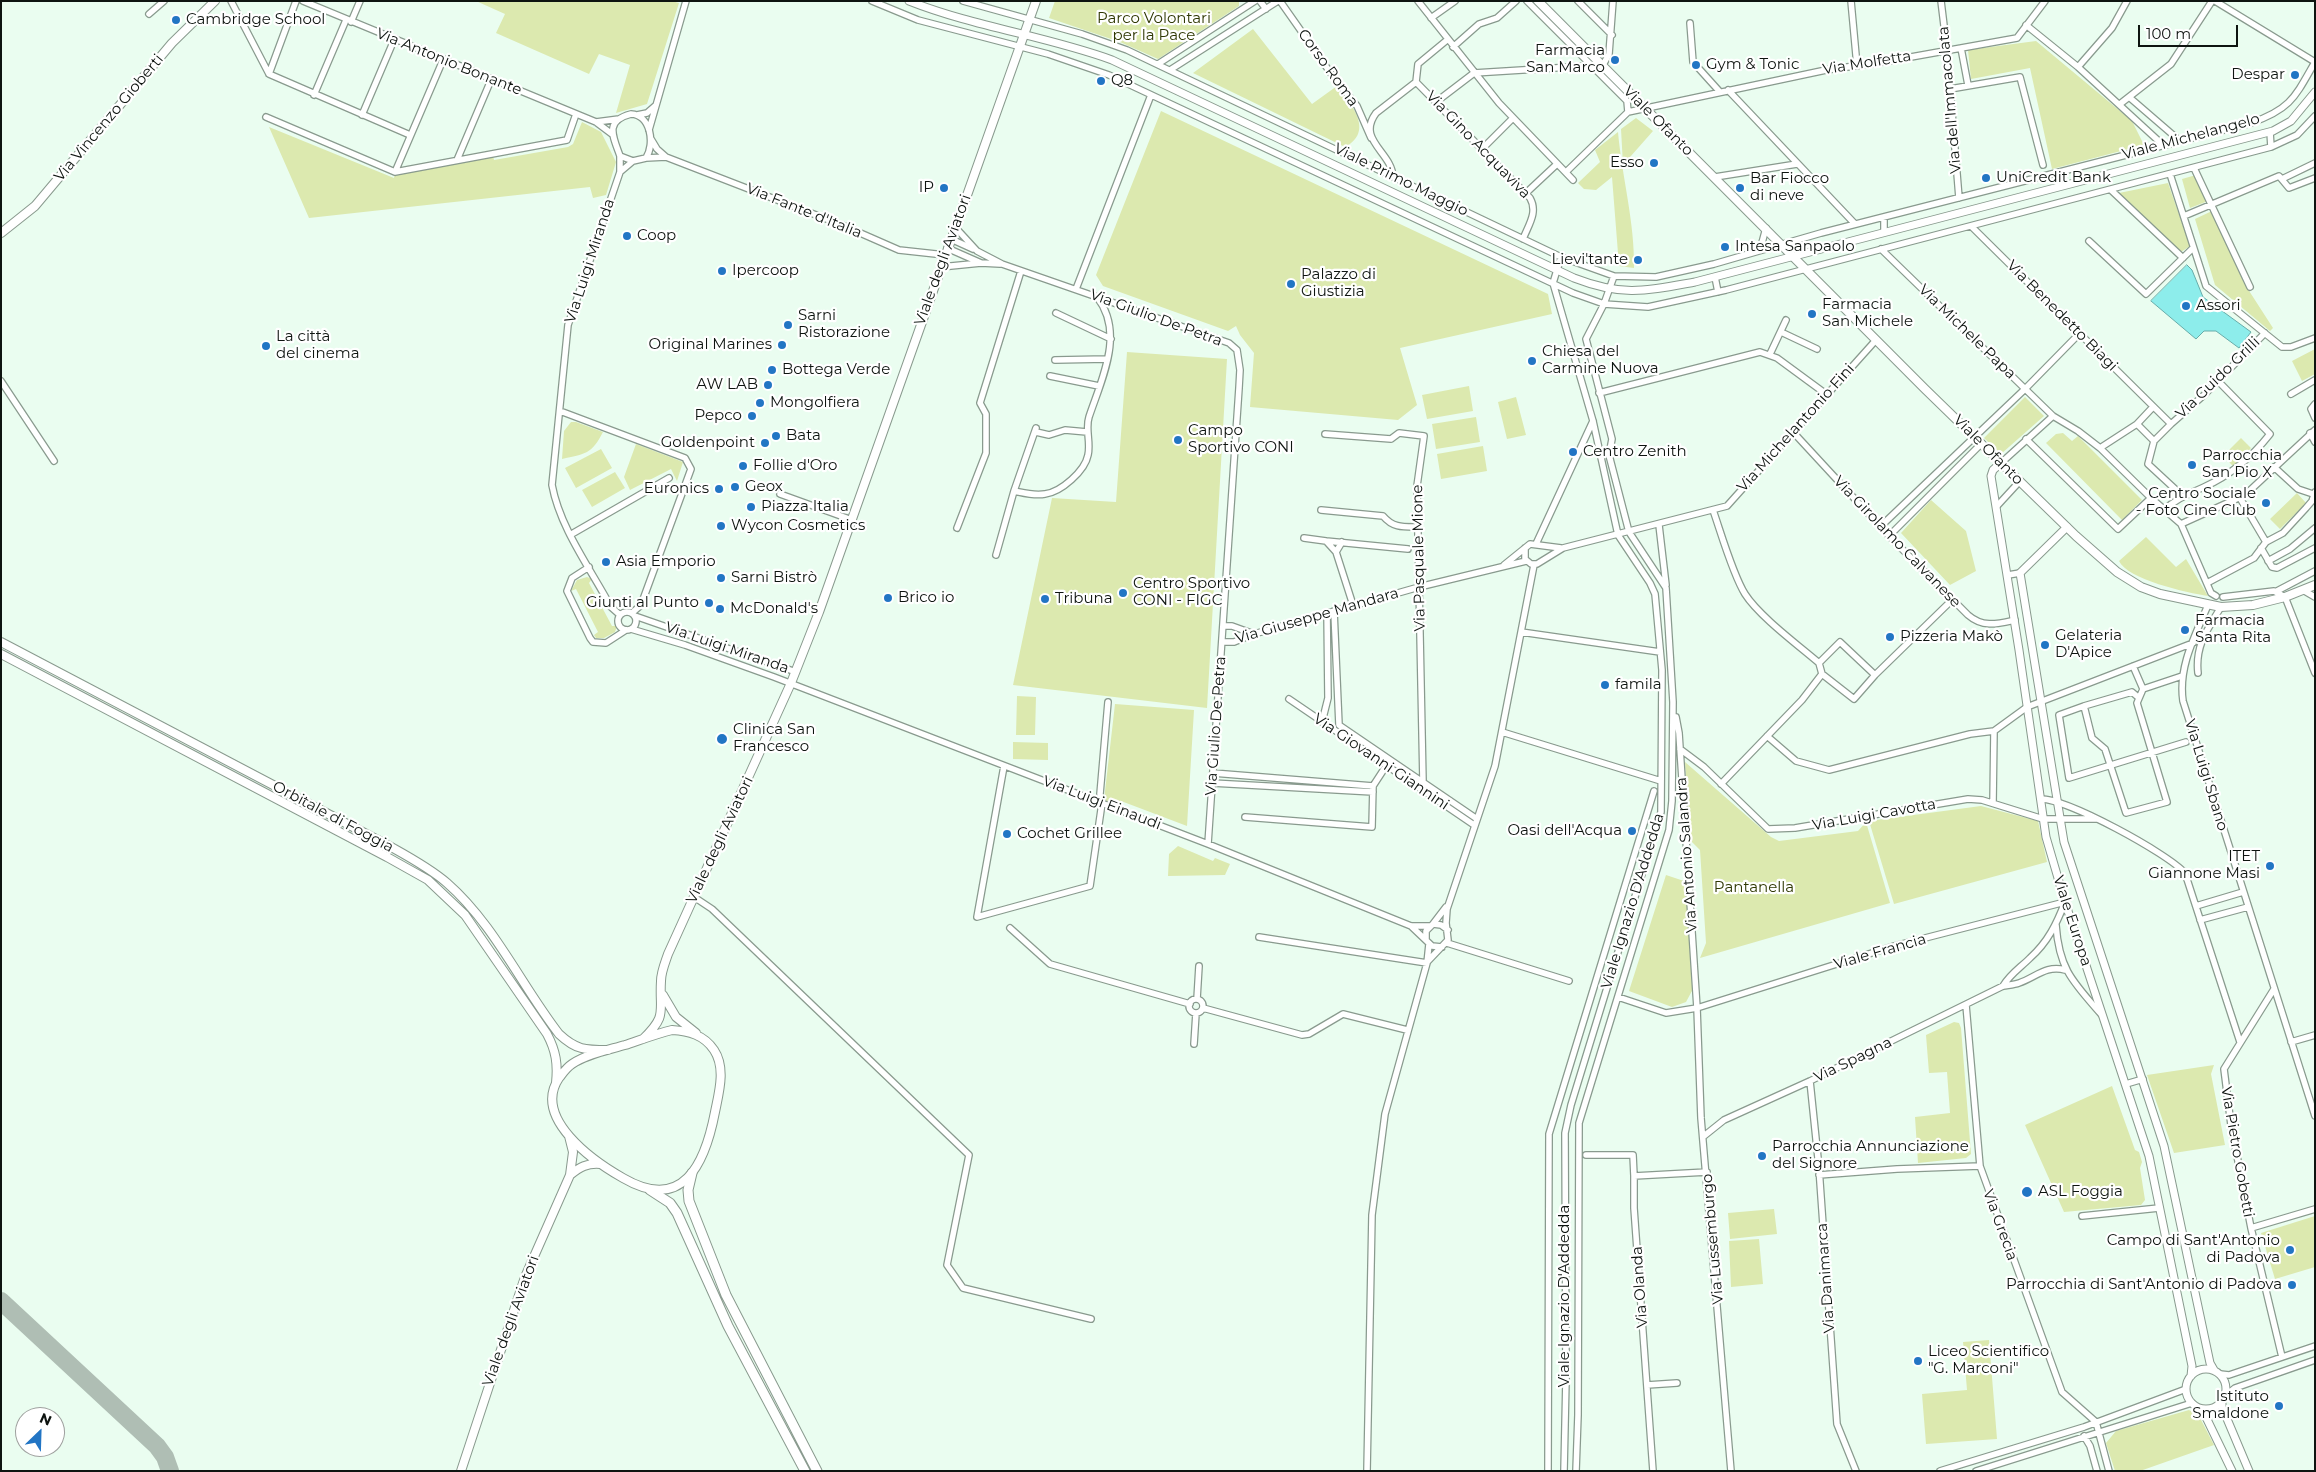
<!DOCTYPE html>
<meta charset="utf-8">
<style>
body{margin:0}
#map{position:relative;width:2316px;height:1472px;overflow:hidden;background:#eafdf0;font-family:Montserrat,sans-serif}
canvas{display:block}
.frame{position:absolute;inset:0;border:2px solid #0e1410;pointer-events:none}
.north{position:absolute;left:15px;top:1407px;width:50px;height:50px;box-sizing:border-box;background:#fff;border:1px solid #9fa19f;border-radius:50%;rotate:24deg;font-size:14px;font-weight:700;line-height:20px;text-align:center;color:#0e1410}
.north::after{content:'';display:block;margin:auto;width:18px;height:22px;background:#2275c4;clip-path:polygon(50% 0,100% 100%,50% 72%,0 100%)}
.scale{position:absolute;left:2138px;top:25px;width:100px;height:22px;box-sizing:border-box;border:2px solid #0e1410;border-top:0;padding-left:6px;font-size:15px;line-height:18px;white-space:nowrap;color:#0e1410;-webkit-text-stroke:4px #fff;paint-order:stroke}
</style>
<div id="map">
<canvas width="2316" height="1472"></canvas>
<div class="frame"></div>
<div class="north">N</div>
<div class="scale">100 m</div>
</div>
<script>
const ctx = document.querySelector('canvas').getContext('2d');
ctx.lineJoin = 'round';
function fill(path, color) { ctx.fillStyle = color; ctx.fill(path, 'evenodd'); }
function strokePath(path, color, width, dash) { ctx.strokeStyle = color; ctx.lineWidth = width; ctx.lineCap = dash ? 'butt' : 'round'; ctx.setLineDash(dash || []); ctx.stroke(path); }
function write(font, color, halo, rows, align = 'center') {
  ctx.font = font + ' Montserrat,sans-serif'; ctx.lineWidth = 4.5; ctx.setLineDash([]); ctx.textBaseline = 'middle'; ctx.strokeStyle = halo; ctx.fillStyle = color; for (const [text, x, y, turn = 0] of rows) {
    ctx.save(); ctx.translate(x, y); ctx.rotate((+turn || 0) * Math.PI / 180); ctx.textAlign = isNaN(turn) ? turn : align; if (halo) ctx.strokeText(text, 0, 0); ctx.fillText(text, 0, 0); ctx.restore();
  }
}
fill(new Path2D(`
 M476 1H672L679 3 647 104 616 113 630 65 599 54 589 74 496 33 505 14Z
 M1055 1H1239V6L1158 59 1120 42 1049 18Z
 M1253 29 1312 104 1337 86C1351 104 1375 131 1345 147L1193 73Z
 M2036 41 2132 121 2144 145 2052 169 2030 68 1971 79 1968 50Z
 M1161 111 1548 294 1552 314 1400 348 1417 405 1398 420 1250 407 1254 353 1240 335 1236 326 1228 331 1103 286 1096 275Z
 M1636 118 1653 131 1623 165 1621 129Z
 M582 122 601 132 616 162 606 195 593 198 590 187 309 218 269 127 394 178 395 172 493 156 494 160 568 147 573 144Z
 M1618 132C1622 177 1635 223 1634 268L1619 266 1612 177 1596 190 1584 189 1578 183 1600 162 1595 150Z
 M2196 175 2208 201 2190 208 2182 179Z
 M2168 183 2190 246 2181 252 2119 193Z
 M2212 211 2244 283 2273 328 2270 331 2215 285 2195 219Z
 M2315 349V374L2302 381 2292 361Z
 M1127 352 1227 359 1207 708 1013 685 1052 498 1116 502Z
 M1469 386 1473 411 1427 419 1422 395Z
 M1516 397 1526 435 1507 439 1498 402Z
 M2025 397 2044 416 2001 454 1984 438Z
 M1476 417 1480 442 1436 449 1432 424Z
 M571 422H576L603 432C592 454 585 454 562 459L564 431Z
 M2063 433 2072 441 2078 436 2142 500 2122 520 2046 443 2056 434Z
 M2241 438 2251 448 2234 467 2223 456Z
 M636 444 683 462 677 481 671 469 630 490 624 477Z
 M1483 446 1487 471 1441 479 1437 454Z
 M601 449 612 468 576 488 565 468Z
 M615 472 625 488 592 507 582 490Z
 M2297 493 2306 503 2280 529 2270 519Z
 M1931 500 1966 531 1976 571 1950 585 1901 533Z
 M2146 537 2176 567 2186 559 2208 596C2187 593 2127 579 2119 561Z
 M587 577 592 579 589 583 612 626H617L615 632 604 638H596L594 635 598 632 576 589 571 591 577 580Z
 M1017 696 1036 697 1035 735H1016Z
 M1115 704 1194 710 1187 826 1121 801 1118 806 1104 800Z
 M1013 742 1048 743V760L1013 759Z
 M1685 762 1771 837 1779 841 1858 831 1866 822 1890 903 1700 958 1706 943 1700 850 1690 840Z
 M1981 806 2038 821 2047 862 1894 904 1869 821Z
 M1178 846 1213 861 1215 858 1230 864 1225 875 1168 876 1169 854Z
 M1666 875 1687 882 1693 989 1686 1002 1672 1007 1629 991Z
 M1954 1022 1959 1023 1961 1028 1971 1154 1966 1158 1918 1163 1915 1117 1950 1113 1947 1072 1929 1073 1926 1035Z
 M2214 1065 2211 1074 2225 1145 2174 1153 2147 1075Z
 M2112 1086 2135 1150 2139 1152 2142 1162 2140 1168 2145 1200 2141 1205 2064 1212 2025 1125Z
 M1774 1209 1777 1234 1730 1239 1728 1213Z
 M2315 1216V1267L2275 1279 2261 1233Z
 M1759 1239 1763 1284 1731 1287 1729 1241Z
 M1989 1340 1997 1439 1926 1444 1922 1394 1967 1390 1963 1342Z
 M2189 1410 2199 1416 2214 1445 2140 1471H2115L2106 1443 2116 1431Z`), '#dce9af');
const water = new Path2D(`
 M2187 265 2192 270 2203 297 2251 332 2239 348 2216 331H2204L2196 339 2151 301Z`);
fill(water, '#8dedeb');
strokePath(water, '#67aca9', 1);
strokePath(new Path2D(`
 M1 1301 157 1446 165 1457 170 1471`), '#afbeb4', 18);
const minor = new Path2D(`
 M231 1 269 74 410 135
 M303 1 596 122 612 134
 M872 1 918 20 1048 54 1109 75 1573 293 1604 304 1648 307 1726 290 2271 147 2297 135 2315 116
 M963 1 1082 34 1127 50 1561 257 1614 276 1656 277 1714 264 1821 233 2251 123C2291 109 2295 97 2315 62
 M1260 1 1266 9
 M1280 1 1332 75 1357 106 1371 138
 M1418 1 1499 103 1573 180
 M1527 1 1627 101 1628 112
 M1578 1 1612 35
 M1851 1 1857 66
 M1941 1 1947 50 1959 198
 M2215 1 2315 62
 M149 14 164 1
 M1431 18 1455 1
 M351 22 360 1
 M1690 23 1693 62 1720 92
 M2026 25 2078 67 2163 145
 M1447 40 1418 64 1416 82 1530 198C1538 212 1529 224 1523 239
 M1453 47 1479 24 1497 18 1516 1
 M1961 48 1968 85
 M1158 64 1255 1
 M2078 67 2112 28 2127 1
 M1170 70 1278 1
 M269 74 296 1
 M1950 89 2020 77 2043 165
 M1728 90 1855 224
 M314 95 346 20
 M2129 97 2180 141
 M1436 102 1474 73 1603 65 1609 54 1613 1
 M2120 104 2171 64 2212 1
 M631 114C651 115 655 144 646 158L633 161 620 156C613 136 604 121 631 114Z
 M362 115 394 40
 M637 115 647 113 655 106
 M266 117 395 172 443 60
 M596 122 619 119
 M649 130 686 1
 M2270 132 2271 147
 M651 139 657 149 666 157 842 225 899 250 945 255
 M1482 149 1513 118
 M646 158 666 157
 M457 160 491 80
 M2194 168 2250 287
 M395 172 567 140 576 114
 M620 172 633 161
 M1566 172 1628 112 1826 70 1883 62 2017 38 2045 1
 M2170 174 2206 286 2282 347H2291L2315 338
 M1393 177C1392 152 1356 140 1376 113L1416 82
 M1715 177 1797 164
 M2282 179 2315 163
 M2111 190 2183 258
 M1526 193 1557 164
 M2184 216 2279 176 2289 188 2315 178
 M1971 226 2171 424 2154 441 2137 424 2153 407
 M955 227 977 251 1002 264 1229 343 1237 350 1240 370 1239 388 1208 844
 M1884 231V217
 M951 239 973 249
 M2089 241 2146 294 2193 248
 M947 248 981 263 1000 264
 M1881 249 2053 416 2078 431 2100 448 2151 498 2181 524 2211 593 2216 596
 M1760 250 1766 228
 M1561 257 1553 283 1593 421 1618 535 1650 583 1655 594 1662 670 1661 812 1571 1105 1565 1133 1566 1379 1564 1471
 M941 267 981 263
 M1715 277 1718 292
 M1076 289 1151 95
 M1056 313 1111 339
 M1781 332 1817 349
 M1770 354 1786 320
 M1055 360 1107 359
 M1050 376 1099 386
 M1 381 54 461
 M1599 393 1760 352 1777 358 1826 394
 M2291 394 2315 380
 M2315 404 2311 409 2315 418
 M560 411 685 458 691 469 641 605 632 613
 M2171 424 2204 395 2265 333
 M1036 432 1049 435 1065 430 1087 432
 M1793 432 1889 536 1968 615C1983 628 1997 624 2015 620
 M2310 433 2315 442
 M1325 434 1391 439 1399 433 1424 436 1417 486 1423 782
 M2026 439 2118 529 2151 498
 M2154 441 2148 464 2175 489
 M2100 448 2137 424
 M2001 463 2053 416
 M2274 467 2298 489 2313 494
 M1014 491C1024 493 1034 496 1045 494 1061 492 1085 471 1088 455 1091 442 1085 429 1089 417 1102 378 1125 333 1097 297
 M780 494 852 520
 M2240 498 2266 542
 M1997 506 2020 481
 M1321 510 1383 516C1393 528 1403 527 1418 527
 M1713 510C1721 533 1733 575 1745 594 1759 616 1798 645 1819 663L1822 674 1854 699 1875 675 1840 642 1819 663
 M2164 510C2177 498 2189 494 2204 487 2231 475 2252 457 2270 434L2218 381
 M2181 524 2245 495 2315 430
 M1659 525 1666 585
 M1881 526 2025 389 2080 333
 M957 528 986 453V414L980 403 1021 271
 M570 535 669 478
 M1889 536 1982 443
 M1304 538 1326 541
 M1342 542 1336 552 1353 605
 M1536 544 1593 421
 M1525 548V559L1531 564H1537L1563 548 1727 506 1876 340
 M2261 548 2272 567 2277 568 2315 548
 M1336 552 1326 541 1408 549
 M996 555 1014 491 1036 428
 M2268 561 2290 549 2315 528
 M1504 565 1530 544 1561 548
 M589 567 572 578 567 591 590 638 593 642 606 643 626 630
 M2008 575 2020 573
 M2207 583 2254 558 2266 542 2283 533 2306 508 2312 501 2315 492
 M2303 590 2315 597
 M2277 591 2315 571
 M2223 597 2274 591 2285 597 2315 673
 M2208 605C2195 636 2178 667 2183 701L2315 1116
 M1334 611 1339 725 1477 819
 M618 621a9 9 0 1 1 18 0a9 9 0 1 1-18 0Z
 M620 615 611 607C590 568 560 528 552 485L568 325 620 172V156
 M635 616 796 672
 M1223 626H1232L1254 634
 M631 629 685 645 774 677 1208 844 1411 926H1430
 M1521 632 1660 652
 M1222 642H1234L1254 634 1419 587 1526 561
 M2133 666 2143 689 2182 676
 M2198 673C2195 646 2207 630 2221 607
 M1875 675 1952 600
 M2139 698 2132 692 2084 706 2092 738 2105 749 2126 813 2167 802 2137 703 2143 689
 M1289 699 1474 825
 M2084 706 2059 715 2069 778 2186 742
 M1676 717 1679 733 1697 1008 1701 1118 1731 1471
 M1322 722 1328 698 1327 612
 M1502 732 1661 781
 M1767 736 1796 761 1829 770 1970 734 1994 731
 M1680 749 1704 767 1768 829 1795 828 1968 799 1982 800 2043 819H2096
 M1004 766 977 917 1090 886 1102 803 1100 794 1108 702
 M1213 773 1373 786
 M1212 783 1373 792
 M1721 784 1802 700 1822 674
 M2041 799C2068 799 2167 853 2185 873L2240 1042
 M1993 803 1994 731 2027 707 2193 643
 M1245 817 1372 827 1373 786 1388 763
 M694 897 712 909 969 1155 947 1265 963 1288 1091 1319
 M2196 906 2243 892
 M2200 920 2248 907
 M1433 924 1446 907
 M2056 925C2059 969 2073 982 2101 1014
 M1411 926 1432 946 1442 947
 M1010 928 1050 964 1190 1004
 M1259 937 1427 963
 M1426 939V931L1433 924 1441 925 1448 930
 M1447 943 1569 981
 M1428 961 1448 940 1446 923 1447 909 1495 766 1534 565
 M2003 986C2010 974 2020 968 2030 958 2048 942 2057 923 2065 902
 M2274 989 2224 1069 2231 1125 2251 1228 2282 1357
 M1618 997 1666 1013 1697 1008 1894 946 2065 902
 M1197 999 1199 966
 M1189 1006a7 7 0 1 1 14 0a7 7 0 1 1-14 0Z
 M1966 1005 1980 1166 2062 1392 2096 1422 2109 1471
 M1203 1008 1302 1035 1309 1034 1343 1014 1407 1030
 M2291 1042 2315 1035
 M1194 1044 1196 1013
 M1810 1081 1819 1168 1837 1424 1856 1471
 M2126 1084 2143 1079
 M1704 1136 1724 1120 1810 1081 2003 986C2008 985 2014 985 2019 983 2036 977 2046 965 2065 970
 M1586 1155H1633L1634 1176
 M1819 1175 1897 1169 1980 1166
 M2082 1216 2159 1208
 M2251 1228 2315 1209
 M2220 1374 2229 1375 2315 1346
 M1647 1385 1677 1383
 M2224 1397 2235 1388 2315 1360
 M2084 1436 2090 1446 2097 1471
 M1367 1471 1372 1215 1385 1114 1427 963 1429 944
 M1548 1471 1549 1134 1654 791
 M1576 1471 1578 1415 1579 1123 1669 830 1672 801 1673 702 1666 588 1629 532 1609 455 1612 439 1586 339 1604 304 1614 276
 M1653 1471 1634 1208V1176L1707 1172
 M1940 1471 2084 1427 2186 1389
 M1976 1471 2192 1403`);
const tertiary = new Path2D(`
 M909 1C975 27 1046 36 1112 60L1574 278C1623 297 1646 291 1695 282L2273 131 2291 121 2315 92
 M2001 463 1993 470 1991 476 2019 650 2046 837 2065 902 2149 1156 2192 1366 2191 1376
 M2067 527 2020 573 2064 842 2164 1146 2210 1363 2214 1370
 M2186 1389a20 20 0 1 1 40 0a20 20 0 1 1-40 0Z
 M2222 1401V1407L2249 1471
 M2202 1409 2232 1471`);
const secondary = new Path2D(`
 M1538 1 1925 389 2076 536 2117 572 2141 587 2160 594 2221 607 2253 605 2285 597 2315 585
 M1 233 35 206 172 43 215 1
 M1 642 393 848C411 858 431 869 447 883 494 924 521 985 559 1034 576 1050 585 1050 608 1050
 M1 654 387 857 428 880 465 915 547 1034C556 1051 558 1064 556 1083
 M663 995 676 1017 696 1033
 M672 1030C689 1031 704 1035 714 1050 726 1068 719 1092 715 1112 705 1164 683 1213 623 1178 593 1161 532 1118 559 1078 563 1073 566 1068 572 1064 587 1054 608 1050 625 1045 640 1040 656 1034 672 1030Z
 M643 1039C668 1015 659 1012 661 981 661 972 665 963 668 954L791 683 819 612 1036 1
 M570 1175C580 1167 587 1163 600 1164
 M461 1471 525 1277 570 1175 573 1152 569 1136`);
const trunk = new Path2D(`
 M692 1173 688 1190 689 1201 726 1295 817 1471
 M650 1190 670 1203 677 1213 728 1326 805 1471`);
strokePath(minor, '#899a8e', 8);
strokePath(tertiary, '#899a8e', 9);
strokePath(secondary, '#899a8e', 10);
strokePath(trunk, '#899a8e', 11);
strokePath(minor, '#fff', 5.5);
strokePath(tertiary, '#fff', 7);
strokePath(secondary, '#fff', 8);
strokePath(trunk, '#fff', 9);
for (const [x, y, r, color] of [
 [176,20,5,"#2275c4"],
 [1615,60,5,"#2275c4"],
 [1696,65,5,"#2275c4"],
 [2295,75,5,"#2275c4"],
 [1101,81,5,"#2275c4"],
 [1654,163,5,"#2275c4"],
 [1986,178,5,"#2275c4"],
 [944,188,5,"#2275c4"],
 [1740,188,5,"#2275c4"],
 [627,236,5,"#2275c4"],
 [1725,247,5,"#2275c4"],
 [1638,260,5,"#2275c4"],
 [722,271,5,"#2275c4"],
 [1291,284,5,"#2275c4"],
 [2186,306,5,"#2275c4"],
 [1812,314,5,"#2275c4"],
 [788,325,5,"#2275c4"],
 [782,345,5,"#2275c4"],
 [266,346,5,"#2275c4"],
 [1532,361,5,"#2275c4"],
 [772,370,5,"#2275c4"],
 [768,385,5,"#2275c4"],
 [760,403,5,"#2275c4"],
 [752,416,5,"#2275c4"],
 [776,436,5,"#2275c4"],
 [1178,440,5,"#2275c4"],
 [765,443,5,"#2275c4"],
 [1573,452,5,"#2275c4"],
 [2192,465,5,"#2275c4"],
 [743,466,5,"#2275c4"],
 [735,487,5,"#2275c4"],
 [719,489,5,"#2275c4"],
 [2266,503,5,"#2275c4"],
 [751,507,5,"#2275c4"],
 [721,526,5,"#2275c4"],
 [606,562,5,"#2275c4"],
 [721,578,5,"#2275c4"],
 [1123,593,5,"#2275c4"],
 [888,598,5,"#2275c4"],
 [1045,599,5,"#2275c4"],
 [709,603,5,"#2275c4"],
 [720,609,5,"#2275c4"],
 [2185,630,5,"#2275c4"],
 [1890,637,5,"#2275c4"],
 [2045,645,5,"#2275c4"],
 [1605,685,5,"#2275c4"],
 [722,739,6,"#2275c4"],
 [1632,831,5,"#2275c4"],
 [1007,834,5,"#2275c4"],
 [2270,866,5,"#2275c4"],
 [1762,1156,5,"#2275c4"],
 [2027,1192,6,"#2275c4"],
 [2290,1250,5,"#2275c4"],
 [2292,1285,5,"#2275c4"],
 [1918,1361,5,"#2275c4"],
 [2279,1406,5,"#2275c4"]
]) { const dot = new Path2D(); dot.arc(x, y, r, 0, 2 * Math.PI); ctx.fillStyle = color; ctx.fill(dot); strokePath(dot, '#fff', 2); }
write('15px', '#2f3803', '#fff', [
 ["Parco Volontari",1154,19],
 ["per la Pace",1154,36],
 ["Pantanella",1754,888]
]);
write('15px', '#0e1410', '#fff', [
 ["Cambridge School",186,20],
 ["Farmacia",1605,51,"right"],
 ["San Marco",1605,68,"right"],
 ["Gym & Tonic",1706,65],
 ["Despar",2285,75,"right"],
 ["Q8",1111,81],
 ["Esso",1644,163,"right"],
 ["UniCredit Bank",1996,178],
 ["Bar Fiocco",1750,179],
 ["di neve",1750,196],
 ["IP",934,188,"right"],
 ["Coop",637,236],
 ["Intesa Sanpaolo",1735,247],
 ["Lievi'tante",1628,260,"right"],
 ["Ipercoop",732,271],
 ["Palazzo di",1301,275],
 ["Giustizia",1301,292],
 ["Farmacia",1822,305],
 ["San Michele",1822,322],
 ["Assori",2196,306],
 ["Sarni",798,316],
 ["Ristorazione",798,333],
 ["La città",276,337],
 ["del cinema",276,354],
 ["Original Marines",772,345,"right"],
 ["Chiesa del",1542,352],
 ["Carmine Nuova",1542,369],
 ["Bottega Verde",782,370],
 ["AW LAB",758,385,"right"],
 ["Mongolfiera",770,403],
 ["Pepco",742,416,"right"],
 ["Campo",1188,431],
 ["Sportivo CONI",1188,448],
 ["Bata",786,436],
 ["Goldenpoint",755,443,"right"],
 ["Centro Zenith",1583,452],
 ["Parrocchia",2202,456],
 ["San Pio X",2202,473],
 ["Follie d'Oro",753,466],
 ["Geox",745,487],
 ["Euronics",709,489,"right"],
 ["Centro Sociale",2256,494,"right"],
 ["- Foto Cine Club",2256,511,"right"],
 ["Piazza Italia",761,507],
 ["Wycon Cosmetics",731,526],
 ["Asia Emporio",616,562],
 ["Sarni Bistrò",731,578],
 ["Centro Sportivo",1133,584],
 ["CONI - FIGC",1133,601],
 ["Brico io",898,598],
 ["Tribuna",1055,599],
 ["Giunti al Punto",699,603,"right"],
 ["McDonald's",730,609],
 ["Farmacia",2195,621],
 ["Santa Rita",2195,638],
 ["Gelateria",2055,636],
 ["D'Apice",2055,653],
 ["Pizzeria Makò",1900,637],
 ["famila",1615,685],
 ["Clinica San",733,730],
 ["Francesco",733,747],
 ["Oasi dell'Acqua",1622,831,"right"],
 ["Cochet Grillee",1017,834],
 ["ITET",2260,857,"right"],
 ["Giannone Masi",2260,874,"right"],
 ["Parrocchia Annunciazione",1772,1147],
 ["del Signore",1772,1164],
 ["ASL Foggia",2038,1192],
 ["Campo di Sant'Antonio",2280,1241,"right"],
 ["di Padova",2280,1258,"right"],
 ["Parrocchia di Sant'Antonio di Padova",2282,1285,"right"],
 ["Liceo Scientifico",1928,1352],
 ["\"G. Marconi\"",1928,1369],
 ["Istituto",2269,1397,"right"],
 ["Smaldone",2269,1414,"right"]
], 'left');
write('15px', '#0e1410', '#fff', [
 ["Via Antonio Bonante",449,62,22],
 ["Via Molfetta",1867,63,-9],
 ["Corso Roma",1328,68,54],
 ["Via dell'Immacolata",1950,100,-95],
 ["Via Vincenzo Gioberti",109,118,-50],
 ["Viale Ofanto",1658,121,45],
 ["Viale Michelangelo",2191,137,-15],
 ["Via Gino Acquaviva",1478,145,46],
 ["Viale Primo Maggio",1401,180,26],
 ["Via Fante d'Italia",804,211,22],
 ["Viale degli Aviatori",943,260,-70],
 ["Via Luigi Miranda",590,261,-72],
 ["Via Benedetto Biagi",2062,316,45],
 ["Via Giulio De Petra",1156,318,20],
 ["Via Michele Papa",1967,332,44],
 ["Via Guido Grilli",2218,378,-44],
 ["Via Michelantonio Fini",1796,428,-48],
 ["Viale Ofanto",1988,450,45],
 ["Via Girolamo Calvanese",1897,542,46],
 ["Via Pasquale Mione",1419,558,-91],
 ["Via Giuseppe Mandara",1317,616,-16],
 ["Via Luigi Miranda",727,648,19],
 ["Via Giulio De Petra",1216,726,-86],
 ["Via Giovanni Giannini",1381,762,34],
 ["Via Luigi Sbano",2206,775,73],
 ["Via Luigi Einaudi",1102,803,21],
 ["Via Luigi Cavotta",1874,815,-10],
 ["Orbitale di Foggia",333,817,28],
 ["Viale degli Aviatori",720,840,-65],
 ["Via Antonio Salandra",1687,855,-94],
 ["Viale Ignazio D'Addedda",1633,901,-73],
 ["Viale Europa",2072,921,72],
 ["Viale Francia",1880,952,-16],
 ["Via Spagna",1853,1060,-26],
 ["Via Pietro Gobetti",2237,1152,80],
 ["Via Grecia",2000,1225,70],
 ["Via Lussemburgo",1713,1239,-95],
 ["Via Danimarca",1826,1278,-94],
 ["Via Olanda",1640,1287,-94],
 ["Viale Ignazio D'Addedda",1565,1296,-90],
 ["Viale degli Aviatori",511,1321,-70]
]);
</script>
